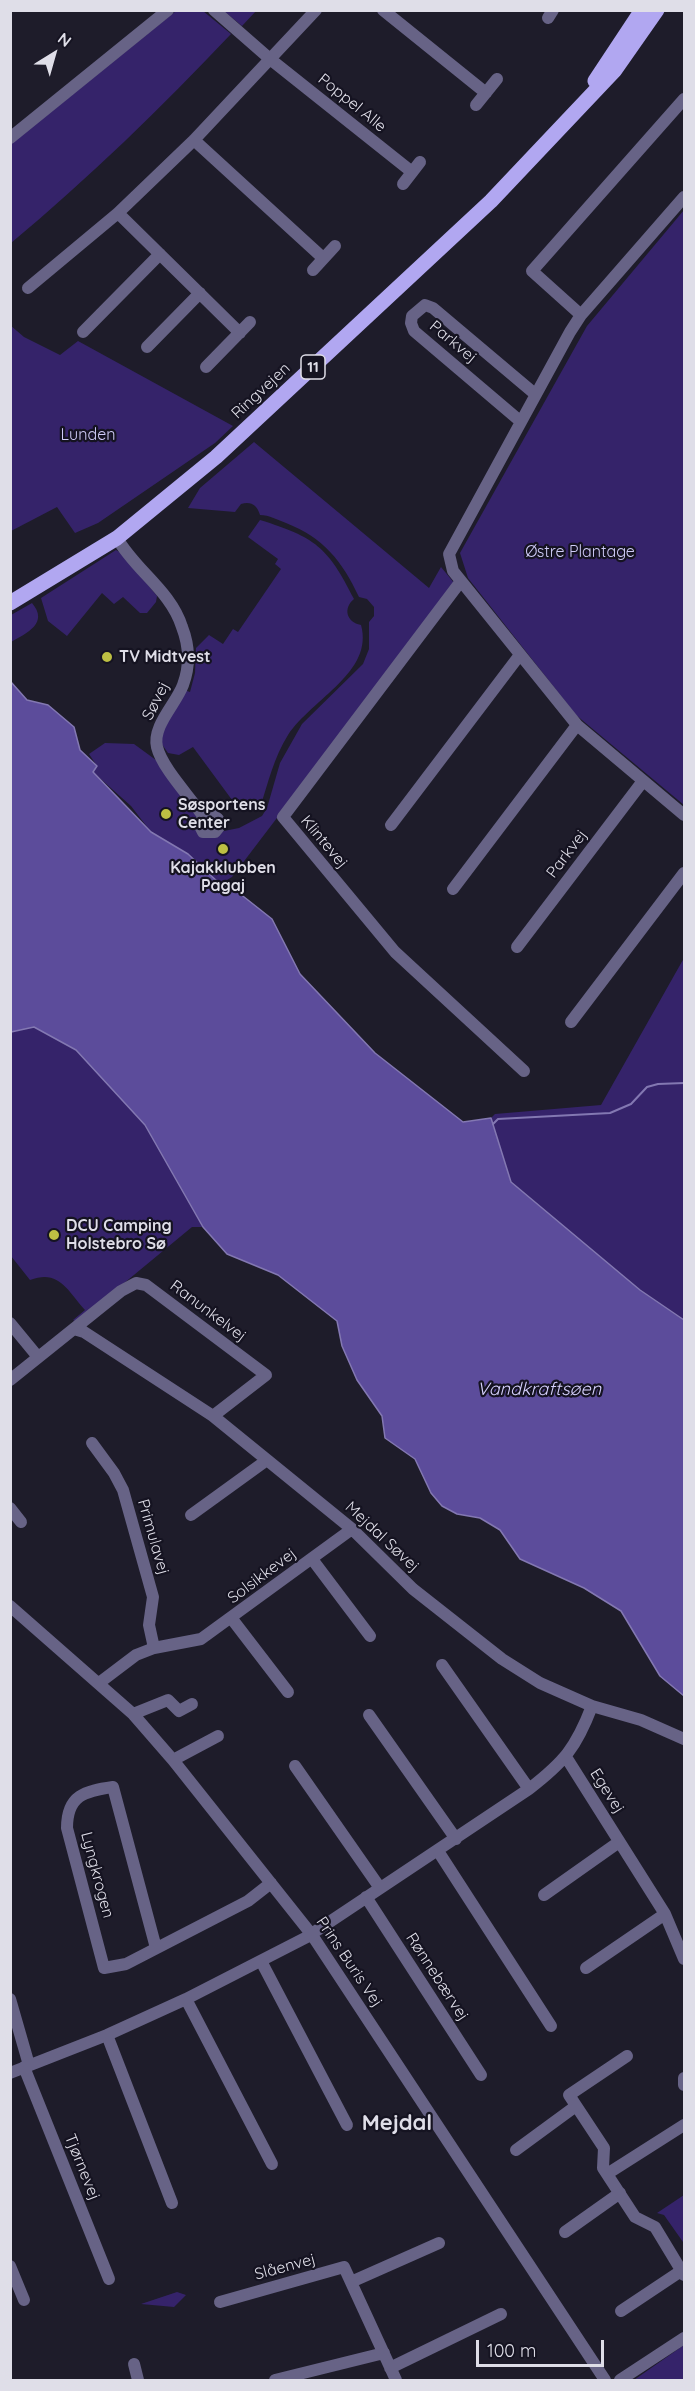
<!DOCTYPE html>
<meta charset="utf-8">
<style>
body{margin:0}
#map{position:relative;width:695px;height:2391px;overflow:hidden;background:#1e1c2a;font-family:Quicksand,sans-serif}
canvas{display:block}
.frame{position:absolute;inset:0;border:12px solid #dfdee8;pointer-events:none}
.north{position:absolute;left:24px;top:24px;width:60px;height:60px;-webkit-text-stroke:4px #151321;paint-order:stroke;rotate:37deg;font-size:16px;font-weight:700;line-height:24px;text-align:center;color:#dfdee8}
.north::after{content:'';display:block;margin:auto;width:21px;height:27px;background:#dfdee8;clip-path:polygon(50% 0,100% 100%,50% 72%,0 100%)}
.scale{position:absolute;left:476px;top:2340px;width:128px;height:27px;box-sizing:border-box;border:3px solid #dfdee8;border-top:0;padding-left:8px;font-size:18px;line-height:21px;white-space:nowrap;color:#dfdee8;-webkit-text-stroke:4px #151321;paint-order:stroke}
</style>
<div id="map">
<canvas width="695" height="2391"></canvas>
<div class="frame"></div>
<div class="north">N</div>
<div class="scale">100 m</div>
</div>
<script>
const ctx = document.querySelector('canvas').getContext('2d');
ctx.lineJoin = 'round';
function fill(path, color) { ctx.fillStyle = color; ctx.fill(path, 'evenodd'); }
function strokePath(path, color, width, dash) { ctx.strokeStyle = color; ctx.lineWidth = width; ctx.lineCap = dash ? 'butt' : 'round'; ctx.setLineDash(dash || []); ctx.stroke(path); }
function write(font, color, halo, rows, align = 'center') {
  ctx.font = font + ' Quicksand,sans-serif'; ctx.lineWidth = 4.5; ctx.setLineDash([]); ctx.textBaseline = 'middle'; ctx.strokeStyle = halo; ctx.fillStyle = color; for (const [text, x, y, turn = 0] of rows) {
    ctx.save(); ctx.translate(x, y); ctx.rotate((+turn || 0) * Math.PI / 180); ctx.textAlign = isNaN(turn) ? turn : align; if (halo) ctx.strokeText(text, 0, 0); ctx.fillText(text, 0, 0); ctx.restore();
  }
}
fill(new Path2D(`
 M176 11H203L231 34C161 108 89 178 11 243V144Z
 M224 11H256L242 26Z
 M684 210V805L576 715 468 578 460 553 587 326Z
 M10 325 24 337 60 355 78 341 233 426 215 443 98 523 75 533 57 507 11 531Z
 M254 442 429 588 441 567 455 584 232 877 220 884 188 854 151 832 131 806 93 772 97 766 89 754 105 743 134 744 160 763 197 813 195 826 219 832 239 828 262 816 267 808 280 763 302 724 363 664 369 649V622L374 616V607L367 599 359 597C342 561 324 538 286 523 278 520 269 515 260 515 257 505 251 501 241 504L235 512 188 508 200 488Z
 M260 520C315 537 328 547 354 599 343 608 346 622 361 625 374 672 313 698 288 735 274 757 268 783 260 808L235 804 193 747 179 755 168 753 161 743 162 730 184 690 190 692 195 673 196 648 209 635 223 644 233 629 238 632 281 569 275 564 278 559 248 537Z
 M116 550 123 554 157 596 156 602 147 613H140L123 597 114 604 102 593 67 636 48 621 41 598Z
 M32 603C49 623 27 633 11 642V615Z
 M684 958V1320L640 1290 511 1182 491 1118 495 1114 601 1105Z
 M34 1027 76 1050 145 1125 203 1227H192L77 1322 73 1320 85 1310C67 1290 59 1269 30 1280L11 1256 10 1032Z
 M684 2195V2241L683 2242 664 2215 657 2213Z
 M177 2292 186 2295 174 2307 141 2304Z
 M684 2345V2380H634Z`), '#35236a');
const water = new Path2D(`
 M11 682 27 700 48 705 74 727 80 750 97 766 93 772 151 832 188 854 220 884 234 889 272 919 300 974 375 1053 463 1122 491 1118 511 1182 640 1290 684 1320V1696L660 1676 621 1611 584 1588 520 1559 500 1530 480 1518 457 1514 442 1506 431 1493 415 1459 385 1438 382 1416 357 1380 342 1346 337 1321 278 1275 227 1254 203 1227 145 1125 76 1050 34 1027 11 1032Z`);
fill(water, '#5c4c9b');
strokePath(water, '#8378b2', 1.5);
strokePath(new Path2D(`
 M493 1124 498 1119 610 1113 631 1104 647 1087 658 1084 684 1083`), '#8378b2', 2);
strokePath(new Path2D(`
 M214 10 270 59 412 172
 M383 10 486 93
 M548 18 553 10
 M476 105 497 79
 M10 138 168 10
 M194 140 323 258
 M403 184 420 162
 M684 197 581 315 570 332 449 554 453 571 577 725 684 815
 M118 213 240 333
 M313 270 335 246
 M28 288 118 213 194 140 316 10
 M581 315 532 271 684 99
 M83 332 160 254
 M147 347 200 293
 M206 367 250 322
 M520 421 414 331 411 323 412 316 425 305 433 308 535 394
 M117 538C135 570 171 591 182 627 189 645 190 666 183 685 176 704 152 726 157 747 162 768 191 798 203 816L200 826 203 832H215L219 827 218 819 213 815 203 816
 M461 581 283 817 395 952 524 1071
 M391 825 519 656
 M453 889 577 725
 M517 947 643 781
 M571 1022 684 873
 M10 1323 38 1357
 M74 1329 84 1332 213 1416 352 1529 413 1589 502 1659 540 1683 592 1706 641 1720 684 1739
 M10 1380 121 1291 136 1283 146 1285 266 1375 213 1416
 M92 1443 114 1473 123 1490 153 1597 149 1625 154 1648
 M10 1508 21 1522
 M191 1515 267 1460
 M312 1559 370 1636
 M10 1606 133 1714 173 1760 312 1935 605 2380
 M232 1619 288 1692
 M442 1665 529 1789
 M99 1683 136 1655 154 1648 201 1639 352 1529
 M133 1714 168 1700 179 1711 192 1704
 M369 1715 456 1839
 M566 1757 665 1914 684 1959
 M173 1760 218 1736
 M295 1766 380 1888
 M438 1851 551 2026
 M544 1895 619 1842
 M366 1897 481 2075
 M156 1948 113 1787C85 1791 67 1795 67 1828L104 1968 126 1964 248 1901 271 1883
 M261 1961 347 2125
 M586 1968 665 1914
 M10 1999 29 2065
 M186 1999 272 2164
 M107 2035 172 2203
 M627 2056 569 2095 604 2148 603 2168 635 2217 655 2227 684 2275
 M24 2067 109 2279
 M10 2073 107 2035 186 1999 307 1937 529 1789C564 1762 576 1748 592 1706
 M684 2078V2085
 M516 2150 576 2106
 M607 2174 684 2125
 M565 2232 620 2193
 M10 2266 24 2300
 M351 2282 439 2243
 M220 2302 344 2267 396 2380
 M621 2311 684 2269
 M134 2364 138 2380
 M390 2368 501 2314
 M275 2380 384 2353
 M620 2380 684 2338`), '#676386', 12);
strokePath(new Path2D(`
 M595 81 642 10
 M10 603 117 538 216 457 491 201 615 70 657 10`), '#b1a7f1', 15);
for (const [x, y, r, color] of [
 [107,657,6,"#bdbf43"],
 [166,814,6,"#bdbf43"],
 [223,849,6,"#bdbf43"],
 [54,1235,6,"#bdbf43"]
]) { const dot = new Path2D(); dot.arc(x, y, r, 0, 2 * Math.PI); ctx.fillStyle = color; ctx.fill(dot); strokePath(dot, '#151321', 2); }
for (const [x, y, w] of [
 [313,367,24]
]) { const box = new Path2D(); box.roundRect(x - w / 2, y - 12, w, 24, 4.5); ctx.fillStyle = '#151321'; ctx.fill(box); strokePath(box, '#dfdee8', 1.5); }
write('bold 15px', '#dfdee8', null, [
 ["11",313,367]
]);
write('16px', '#dfdee8', '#151321', [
 ["Poppel Alle",352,103,39],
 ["Parkvej",453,342,40],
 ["Ringvejen",261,391,-43],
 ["Søvej",156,701,-63],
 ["Klintevej",324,842,50],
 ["Parkvej",567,854,-53],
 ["Ranunkelvej",208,1311,37],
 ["Primulavej",153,1537,74],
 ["Mejdal Søvej",382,1537,43],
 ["Solsikkevej",262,1576,-37],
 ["Egevej",607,1791,58],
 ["Lyngkrogen",97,1875,75],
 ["Prins Buris Vej",349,1962,56],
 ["Rønnebærvej",437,1977,57],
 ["Tjørnevej",82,2167,68],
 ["Slåenvej",285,2267,-15]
]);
write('16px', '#d0ccf8', '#151321', [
 ["Lunden",88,435],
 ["Østre Plantage",580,552]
]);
write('bold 16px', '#dfdee8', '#151321', [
 ["TV Midtvest",119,657],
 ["Søsportens",178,805],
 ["Center",178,823],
 ["Kajakklubben",223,868,"center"],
 ["Pagaj",223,886,"center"],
 ["DCU Camping",66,1226],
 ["Holstebro Sø",66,1244]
], 'left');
write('italic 18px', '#d6d1fe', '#151321', [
 ["Vandkraftsøen",539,1390]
]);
write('bold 22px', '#dfdee8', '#151321', [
 ["Mejdal",397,2123]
]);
</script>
